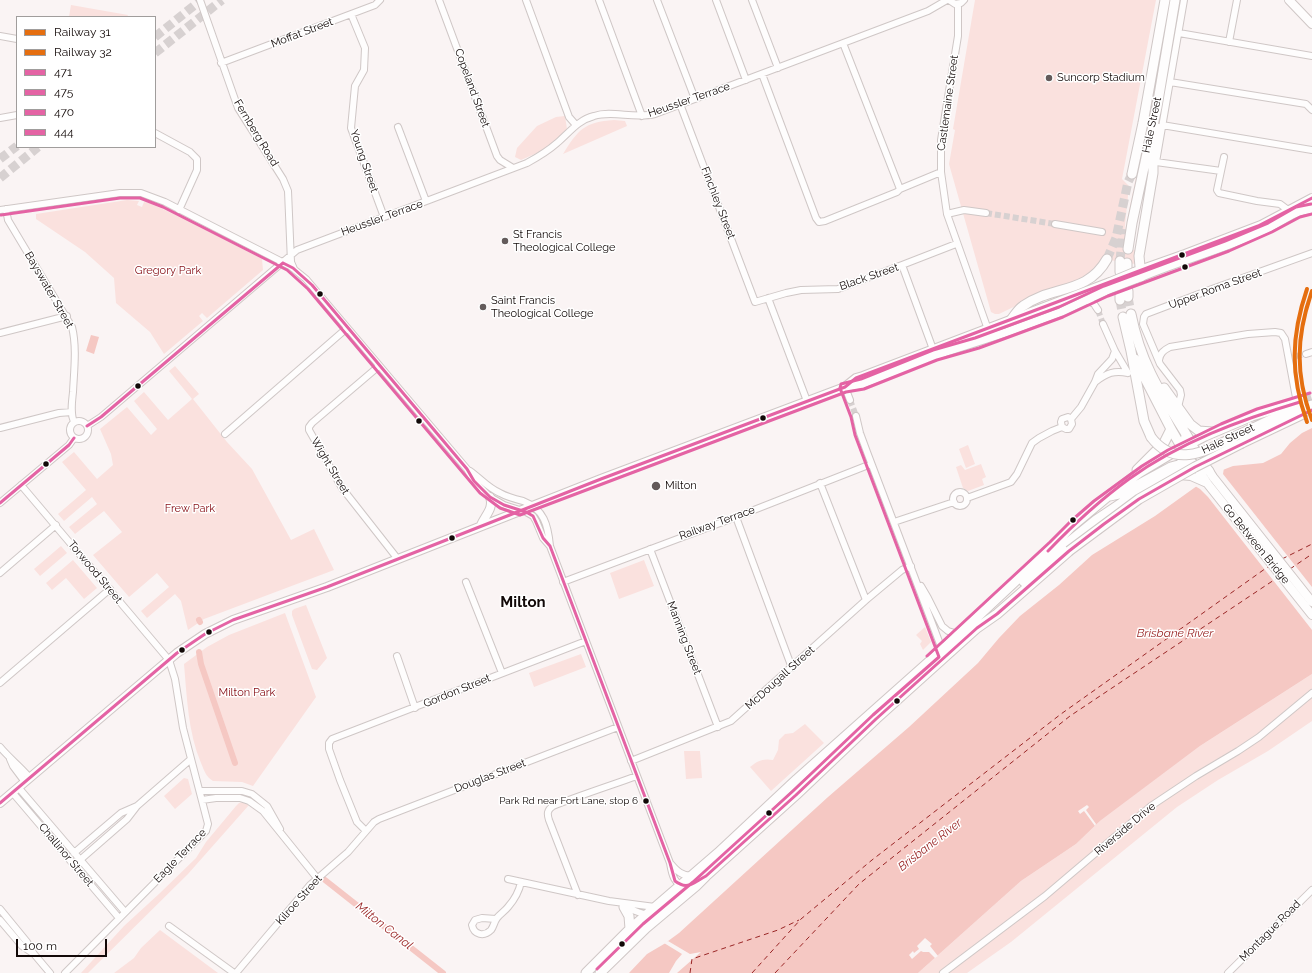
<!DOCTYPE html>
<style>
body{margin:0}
#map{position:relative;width:1312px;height:973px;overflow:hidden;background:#faf4f4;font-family:Raleway,sans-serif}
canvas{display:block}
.legend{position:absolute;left:16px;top:16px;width:140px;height:132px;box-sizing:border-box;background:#fff;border:1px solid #a09d9c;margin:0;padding:5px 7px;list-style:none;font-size:12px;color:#120908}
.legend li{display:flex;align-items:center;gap:8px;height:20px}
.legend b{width:20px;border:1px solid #a09d9c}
.scale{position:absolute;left:16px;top:939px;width:91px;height:18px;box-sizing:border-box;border:2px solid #120908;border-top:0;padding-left:5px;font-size:12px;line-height:14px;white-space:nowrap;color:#120908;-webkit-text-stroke:3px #fff;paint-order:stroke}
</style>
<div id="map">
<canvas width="1312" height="973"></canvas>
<ul class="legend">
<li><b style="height:5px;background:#e56e0f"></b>Railway 31</li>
<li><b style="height:5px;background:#e56e0f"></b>Railway 32</li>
<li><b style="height:5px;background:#e463a4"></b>471</li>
<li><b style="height:5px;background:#e463a4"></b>475</li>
<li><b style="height:5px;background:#e463a4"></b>470</li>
<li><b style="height:5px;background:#e463a4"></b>444</li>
</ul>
<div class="scale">100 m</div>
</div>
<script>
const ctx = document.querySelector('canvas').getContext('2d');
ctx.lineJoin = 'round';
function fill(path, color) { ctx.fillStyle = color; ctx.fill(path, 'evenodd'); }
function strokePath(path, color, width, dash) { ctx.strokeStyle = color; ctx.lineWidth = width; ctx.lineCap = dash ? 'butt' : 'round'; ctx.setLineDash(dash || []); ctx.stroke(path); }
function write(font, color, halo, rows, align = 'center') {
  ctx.font = font + ' Raleway,sans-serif'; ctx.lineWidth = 3; ctx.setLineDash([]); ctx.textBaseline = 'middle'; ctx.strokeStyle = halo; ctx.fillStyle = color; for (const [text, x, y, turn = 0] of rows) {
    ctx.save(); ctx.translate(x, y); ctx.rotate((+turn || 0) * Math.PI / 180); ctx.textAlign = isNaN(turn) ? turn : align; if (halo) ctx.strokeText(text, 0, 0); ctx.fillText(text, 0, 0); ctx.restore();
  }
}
fill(new Path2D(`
 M975 0H1156L1122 179 1129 186 1124 235 1136 177 1126 175V173L1138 176 1125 237 1124 248 1122 249 1136 250 1135 264 1103 259 1087 278 1028 300 999 314H995L991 312 949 164 955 130 953 129Z
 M71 5 128 15 127 17H69Z
 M565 116 567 129 546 149 521 160 515 157 517 148 537 126 556 117Z
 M614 120 625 121 627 126 563 154C578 130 584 122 614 120Z
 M127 200 139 201 137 205 142 207 144 202 149 203 183 218 262 259 263 270 207 318 202 313 199 316 203 321 164 354 150 332 116 303 114 278 85 252 36 219V214Z
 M175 366 199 394 193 399 227 442 252 469 291 540 314 529 334 570 204 619 188 630 181 601 175 594 147 618 141 611 169 587 157 573 129 597 93 555 122 532 104 511 75 534 69 527 97 504 92 497 64 521 58 514 86 490 62 462 74 452 97 479 113 465 111 454 100 429 127 407 151 435 157 429 134 401 144 392 168 420 192 399 169 371Z
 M968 445 975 464 966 468 959 449Z
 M981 464 986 477 982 479 984 485 968 491 963 488 956 467 961 465 965 470Z
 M61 546 67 553 40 576 34 569Z
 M73 560 97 588 84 599 66 578 52 590 46 583Z
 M644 560 654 586 619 599 610 573Z
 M306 605 327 658 317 670 312 669 292 615V611L294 609Z
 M285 613 316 697 253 786 242 782 213 781C206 777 204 770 201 763 188 732 187 698 184 664L207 647 229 635Z
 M925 627 931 642 923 650 920 644 922 641 916 635Z
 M581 654 586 667 534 687 529 673Z
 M1312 674V721L1268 751 1218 780 1177 807 1011 942 967 973H918L1021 881 1076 844 1100 821 1200 746Z
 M805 724 824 743 771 791 750 767C757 761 763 758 773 760L778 750 779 740 785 734 793 733Z
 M684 751H700L702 778 686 779Z
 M184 778 188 779 192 794 175 809 164 796Z
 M243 802 249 805 188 874 88 973H81L124 926 160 893 196 858 206 842 236 806 239 803Z
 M160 930 218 973H114L134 958 141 948Z`), '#fae1de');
fill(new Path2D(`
 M91 335 99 337 94 354 86 351Z
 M1312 428V674L1200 746 1100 821 1076 844 1021 881 918 973H629L647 954 664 944 679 933 828 797 909 727 978 663 999 638 1020 616 1059 585 1092 555 1155 516 1215 473 1233 466 1263 463 1281 454 1290 443 1302 433Z`), '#f5c8c3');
fill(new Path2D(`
 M1224 468 1223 474 1312 587V630L1208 497 1200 489 1195 486 1214 472Z
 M1087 805 1089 807 1086 810 1096 824 1095 826 1084 811 1080 814 1078 811Z
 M925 938 932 944 930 946 938 956 935 958 929 952H923L921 951 912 959 909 955 913 951 914 953 919 949 917 946Z
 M668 941 690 954 701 952 677 973H669L676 961 682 954 664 943Z`), '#faf4f4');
strokePath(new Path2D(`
 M199 620 200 622
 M199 652 201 664 235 763
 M325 880 443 973`), '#f5c8c3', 6);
strokePath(new Path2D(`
 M1282 559 1312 544
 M1290 569 1312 554
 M690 973 692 959 778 930 799 920
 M752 973 801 919 872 860 1061 714 1269 566
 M775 973 859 884 1070 716 1277 578`), '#9a2626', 1, [5, 4]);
strokePath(new Path2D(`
 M986 213 1055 224
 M1098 310 1103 324
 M1296 356 1306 354
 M850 400 856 416`), '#d7d1d1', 6, [6, 3]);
strokePath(new Path2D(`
 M155 37 201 0
 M155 53 222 0
 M0 159 17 146
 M0 178 38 147
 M1107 259 1116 238 1128 182 1132 174
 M1120 261 1123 229
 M1128 297 1131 314
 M1120 300 1123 317
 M1303 401 1312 398`), '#d7d1d1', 9, [9, 4.5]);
const minor = new Path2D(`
 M200 0 238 108 283 179 288 191 291 262 294 269
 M439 0 497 156 500 160 513 168
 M526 0 569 117 576 125
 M599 0 642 116
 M657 0 695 99
 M716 0 746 80
 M752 0 778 68
 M949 0 955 4 961 3 964 0
 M1184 0 1156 162 1221 171
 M958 4V36L941 140V172L947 214 991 338
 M351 14 365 48 364 70 355 86 351 128 384 217
 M1179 33 1312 56
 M0 36 17 39
 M1229 42 1237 0
 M843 43 900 189
 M221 63 375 5 380 0
 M762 74 816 218 819 222 825 221 897 192 900 189 941 172
 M1170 82 1306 104 1312 110
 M680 104 755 302 786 293 801 290 838 289 902 265 956 244
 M0 118 17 115
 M1162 125 1312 150
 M398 127 426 201
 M155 133 190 152 197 159V170L179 210
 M1224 157 1217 190 1219 193 1257 201 1280 204 1288 210
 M6 209 8 220 72 327C77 347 74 371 73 392 72 402 70 413 74 422
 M0 210 120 193H141L165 202 290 266 306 279 467 469 474 481 490 497 504 505 526 512 533 516 536 521 543 538 550 546 670 863C672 875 674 885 687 887L694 882
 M947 214 964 210 986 213
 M1055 224 1102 232
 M902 265 934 352
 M768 298 807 401
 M1087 300 1094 304 1098 310
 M1103 324 1115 351 1128 373
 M0 333 67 316
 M1306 354 1312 352
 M1159 360C1160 353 1164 350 1170 347L1248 334 1275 332 1281 333 1285 339 1297 403
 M379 366 312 423 309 427V430L342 488 397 558
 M1095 382C1107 373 1114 370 1128 373
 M845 387 850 400
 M1178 407 1181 395 1180 390 1160 364 1143 324 1144 317 1146 314 1212 289 1312 253
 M856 416 860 433 867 452 943 652
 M1071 419 1081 407 1095 382 1098 374 1112 359 1115 351
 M70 430a9 9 0 1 1 18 0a9 9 0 1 1-18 0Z
 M87 426 101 417 297 250 527 163C538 157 548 151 557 143 569 133 578 120 594 116 612 110 634 119 655 114L928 11 947 0
 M1062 427 1061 422 1062 419 1068 417 1071 419
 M0 428 59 413 72 412
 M225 434 347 328
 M470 471C480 478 488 488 500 493 507 497 515 499 523 501 544 509 548 525 550 546
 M820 483 866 600
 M21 485 169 660 175 679 183 728 208 824 206 831 65 973
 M953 499a7 7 0 1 1 14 0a7 7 0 1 1-14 0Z
 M967 498 1011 482 1017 474 1032 443 1039 438 1052 431 1062 427 1066 429H1069L1072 424 1071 419
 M0 503 69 445 74 438
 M736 517 792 668
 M894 522 954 502
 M650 549 718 727
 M0 573 56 525
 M466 582 502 673
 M563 582 736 517 871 464
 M921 586 928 598 942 626 948 631 958 634
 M397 656 415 708
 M0 683 110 589
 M0 747C9 758 20 766 30 778
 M10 759 13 766 25 782
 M631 761 731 721 866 600 902 570 911 566
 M18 787 125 912
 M200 791H242L252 794 267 806 280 829
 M12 792 119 918
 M202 800 216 798H240L249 801 263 811 317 878
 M366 831 357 822 340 780 329 749V743L332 739 586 641
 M74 853 121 813 137 806
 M80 860 127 819 137 806 191 759
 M671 864C677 871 682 876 692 876
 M508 879 609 901 655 907
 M578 895 549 820C547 814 547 810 553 806 581 795 609 786 637 776
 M623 907C637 910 647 920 661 911
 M0 909 27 942 34 954 50 973
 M496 919 482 918 475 920 472 925C474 935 484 937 491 930 494 926 494 922 497 918 500 914 505 911 508 907 515 899 519 892 521 882
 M0 920 22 946 34 954
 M169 926 234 973
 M236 973 310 885 348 852 374 822 379 819 618 727
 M943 973 1045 896 1151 806 1196 776 1238 751 1259 737 1312 693
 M1228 973 1312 890`);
const major = new Path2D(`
 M1289 0 1312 24
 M1134 272 1185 254 1261 225 1312 198
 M1136 279C1177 261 1221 250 1262 231 1279 224 1293 210 1312 209
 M846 386 856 378 863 376 1110 282
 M1191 443 1213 477 1312 602
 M1193 463 1204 478 1207 483 1312 615
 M1179 475 1191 476 1207 483
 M481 525C485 515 494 509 490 497
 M0 803 177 653 205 634 233 620 327 587 601 479 845 387 862 384 945 352 1007 332 1061 312 1110 289`);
const highway = new Path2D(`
 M1132 174 1143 123 1165 0
 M1128 249 1132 223 1157 107 1175 0
 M1127 269V263
 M1120 272V261
 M1141 277 1139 256 1153 173V158L1157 128
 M1128 291V297
 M1120 294V300
 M1131 314C1141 365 1162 395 1189 439
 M1123 317 1131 351 1144 421 1151 437
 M1011 320C1015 315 1018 309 1023 306 1052 285 1087 295 1107 259
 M1135 359 1171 429 1182 448
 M1164 388 1190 424 1199 431 1212 432
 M1234 437 1268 421 1312 405
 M1242 443 1303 414
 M1137 470 1164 443 1171 429
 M1110 496 1123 493 1171 467C1187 462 1194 462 1209 471
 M1024 582 1053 555 1096 520 1138 492 1176 470 1181 464 1184 454 1186 434
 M624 907 629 916 630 929
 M586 973 630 929 718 853 797 779 942 650 1053 546 1071 527 1107 497 1139 473 1174 452 1205 436 1252 416 1303 401
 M600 973 646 928 696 886 706 876 796 795 876 719 977 628 997 614 1069 551`);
strokePath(minor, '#cfc7c6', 8);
strokePath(major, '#cfc7c6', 10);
strokePath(highway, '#cfc7c6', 11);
strokePath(minor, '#fefdfd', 6);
strokePath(major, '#fefdfd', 8);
strokePath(highway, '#fefdfd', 9);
const majorBridge = new Path2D(`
 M1110 282 1134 272
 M1110 289 1136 279`);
const highwayBridge = new Path2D(`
 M1151 437C1175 469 1206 451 1234 437
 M1069 551 1139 499 1195 467 1242 443`);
strokePath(majorBridge, '#cfc7c6', 10, []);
strokePath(highwayBridge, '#cfc7c6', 11, []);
strokePath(majorBridge, '#fefdfd', 8);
strokePath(highwayBridge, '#fefdfd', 9);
strokePath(new Path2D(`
 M283 263 293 268 312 285 467 469 474 481 490 497 504 505 526 512 533 516 543 538 550 546 670 863 675 881C688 891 694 882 706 876L796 795 876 719 977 628 997 614 1069 551 1104 524 1139 499 1195 467 1312 410
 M87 426 101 417 283 263
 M0 503 69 445 74 438
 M1048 551C1073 525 1100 500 1129 479 1180 442 1240 420 1300 402`), '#e463a4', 3);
strokePath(new Path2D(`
 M1 215 120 198H140L163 207 287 270 308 289 480 493 500 508 520 515 846 392 864 389 937 360 979 348 1063 317 1108 296 1229 251 1272 232 1300 217 1312 214`), '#e463a4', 3);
strokePath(new Path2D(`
 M0 803 177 653 205 634 233 620 327 587 601 479 845 387 856 378 1258 226 1312 198`), '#e463a4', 3);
strokePath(new Path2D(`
 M927 656 1050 542 1071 521 1094 501 1142 466 1168 450 1221 424 1257 409 1310 393
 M597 969 643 924 693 882 793 791 873 715 939 657 855 435 851 417 840 388 841 384 861 379 933 350 975 338 1059 307 1104 286 1225 241 1268 223 1296 207 1311 204`), '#e463a4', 3);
strokePath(new Path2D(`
 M1312 291C1296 336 1295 375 1312 420`), '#e56e0f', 4);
strokePath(new Path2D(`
 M1307 289C1291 336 1290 375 1307 422`), '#e56e0f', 4);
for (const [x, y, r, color] of [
 [1049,78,4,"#635b5b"],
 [505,241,4,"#635b5b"],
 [1182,255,3.5,"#120908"],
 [1185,267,3.5,"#120908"],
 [320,294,3.5,"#120908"],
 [483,307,4,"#635b5b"],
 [138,386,3.5,"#120908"],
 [763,418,3.5,"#120908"],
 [419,421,3.5,"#120908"],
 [46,464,3.5,"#120908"],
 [656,486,5,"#635b5b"],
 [1073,520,3.5,"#120908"],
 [452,538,3.5,"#120908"],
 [209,632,3.5,"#120908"],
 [182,650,3.5,"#120908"],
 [897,701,3.5,"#120908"],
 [646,801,3.5,"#120908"],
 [769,813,3.5,"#120908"],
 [622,944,3.5,"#120908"]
]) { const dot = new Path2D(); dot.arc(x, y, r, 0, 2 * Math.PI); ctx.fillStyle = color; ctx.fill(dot); strokePath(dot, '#fff', 1.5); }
write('10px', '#120908', '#fff', [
 ["Park Rd near Fort Lane, stop 6",638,801]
], 'right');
write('11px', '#120908', '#fff', [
 ["Moffat Street",302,33,-21],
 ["Copeland Street",472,88,70],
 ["Heussler Terrace",689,100,-19],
 ["Castlemaine Street",948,103,-82],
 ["Hale Street",1152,125,-78],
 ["Fernberg Road",256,133,59],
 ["Young Street",364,161,71],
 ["Finchley Street",718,203,69],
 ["Heussler Terrace",382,218,-20],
 ["Black Street",869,277,-19],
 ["Upper Roma Street",1215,289,-20],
 ["Bayswater Street",49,290,60],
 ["Hale Street",1228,439,-25],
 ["Wight Street",330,466,59],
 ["Railway Terrace",717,523,-20],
 ["Go Between Bridge",1256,544,51],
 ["Torwood Street",95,572,50],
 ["Manning Street",684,638,69],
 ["McDougall Street",780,678,-42],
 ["Gordon Street",457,691,-22],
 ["Douglas Street",490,776,-21],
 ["Riverside Drive",1125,829,-40],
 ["Challinor Street",66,855,50],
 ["Eagle Terrace",180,856,-46],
 ["Kilroe Street",299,900,-48],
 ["Montague Road",1270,931,-45]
]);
write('11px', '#120908', '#fff', [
 ["Suncorp Stadium",1057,78],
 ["St Francis",513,235],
 ["Theological College",513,248],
 ["Saint Francis",491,301],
 ["Theological College",491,314],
 ["Milton",665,486]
], 'left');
write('11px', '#860d14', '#fff', [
 ["Gregory Park",168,271],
 ["Frew Park",190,509],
 ["Milton Park",247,693]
]);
write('italic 12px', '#9a2626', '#fff', [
 ["Brisbane River",1175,633],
 ["Brisbane River",930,845,-38],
 ["Milton Canal",384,926,38]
]);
write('bold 15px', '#120908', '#fff', [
 ["Milton",523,602]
]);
</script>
